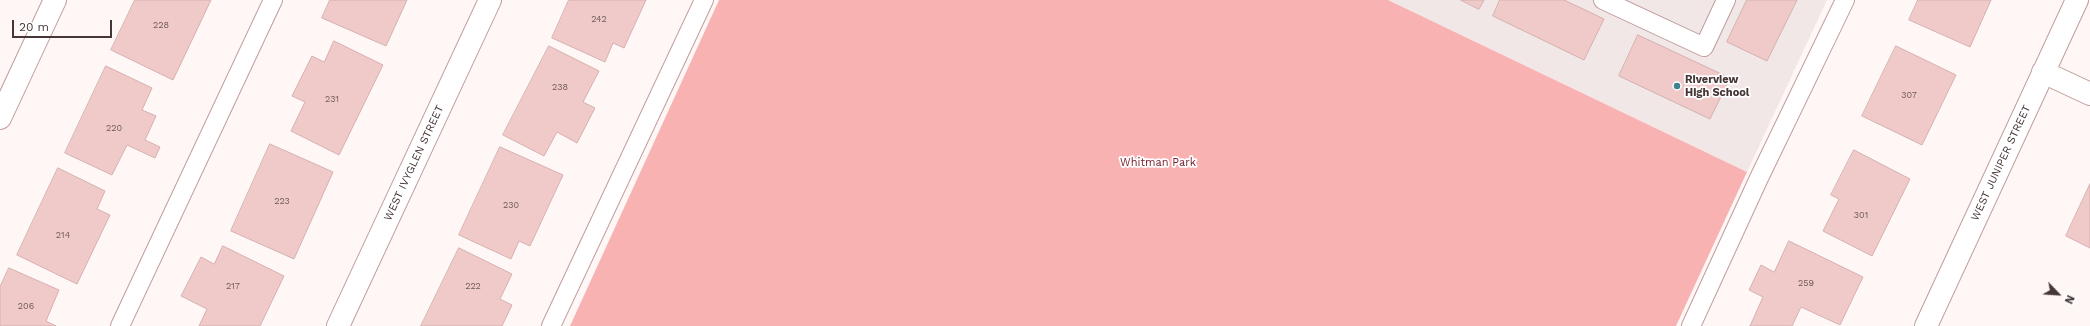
<!DOCTYPE html>
<style>
body{margin:0}
#map{position:relative;width:2090px;height:326px;overflow:hidden;background:#fff6f6;font-family:"Work Sans",sans-serif}
canvas{display:block}
.north{position:absolute;left:2038px;top:274px;width:40px;height:40px;-webkit-text-stroke:3px #fff;paint-order:stroke;rotate:115deg;font-size:11px;font-weight:700;line-height:16px;text-align:center;color:#463636}
.north::after{content:'';display:block;margin:auto;width:14px;height:18px;background:#463636;clip-path:polygon(50% 0,100% 100%,50% 72%,0 100%)}
.scale{position:absolute;left:12px;top:20px;width:100px;height:18px;box-sizing:border-box;border:2px solid #463636;border-top:0;padding-left:5px;font-size:12px;line-height:14px;white-space:nowrap;color:#463636;-webkit-text-stroke:3px #fff;paint-order:stroke}
</style>
<div id="map">
<canvas width="2090" height="326"></canvas>
<div class="north">N</div>
<div class="scale">20 m</div>
</div>
<script>
const ctx = document.querySelector('canvas').getContext('2d');
ctx.lineJoin = 'round';
function fill(path, color) { ctx.fillStyle = color; ctx.fill(path, 'evenodd'); }
function strokePath(path, color, width, dash) { ctx.strokeStyle = color; ctx.lineWidth = width; ctx.lineCap = dash ? 'butt' : 'round'; ctx.setLineDash(dash || []); ctx.stroke(path); }
function write(font, color, halo, rows, align = 'center') {
  ctx.font = font + ' "Work Sans",sans-serif'; ctx.lineWidth = 3.5; ctx.setLineDash([]); ctx.textBaseline = 'middle'; ctx.strokeStyle = halo; ctx.fillStyle = color; for (const [text, x, y, turn = 0] of rows) {
    ctx.save(); ctx.translate(x, y); ctx.rotate((+turn || 0) * Math.PI / 180); ctx.textAlign = isNaN(turn) ? turn : align; if (halo) ctx.strokeText(text, 0, 0); ctx.fillText(text, 0, 0); ctx.restore();
  }
}
fill(new Path2D(`
 M1388 0H1827L1747 172Z`), '#f1e7e7');
fill(new Path2D(`
 M719 0H1388L1747 172 1676 326H570Z`), '#f9b2b2');
const building = new Path2D(`
 M135 0H211L173 80 111 50Z
 M330 0H407L386 46 322 18Z
 M569 0H646L624 48 613 43 605 62 552 38Z
 M1461 0H1484L1479 9Z
 M1500 0H1564L1604 19 1584 60 1493 16Z
 M1747 0H1797L1767 61 1727 42Z
 M1918 0H1991L1970 47 1909 20Z
 M1638 35 1730 78 1710 119 1619 76Z
 M334 41 383 65 339 155 291 131 305 102 292 96 312 56 324 62Z
 M549 46 599 71 583 102 595 108 577 143 557 132 544 156 503 135Z
 M1896 46 1956 75 1922 145 1862 116Z
 M106 66 152 88 142 110 156 116 145 140 160 147 155 158 127 145 112 175 65 153Z
 M270 144 333 172 294 259 231 231Z
 M500 147 563 175 530 246 519 241 511 259 459 235Z
 M1854 150 1910 179 1872 256 1823 231 1839 199 1831 195Z
 M58 168 105 191 97 209 110 215 77 284 17 255Z
 M2090 184V248L2066 236Z
 M1789 241 1863 277 1840 325 1801 307 1792 326H1750L1763 297 1749 290 1761 265 1774 272Z
 M223 246 284 276 260 326H199L207 309 181 296 201 257 214 264Z
 M459 248 512 274 500 299 512 305 502 326H421Z
 M9 268 59 290 46 321 56 326H0V287Z`);
fill(building, '#f0c9c9');
strokePath(building, '#d6b0b0', 1);
const service = new Path2D(`
 M1603 0 1704 47 1726 0
 M120 326 273 0
 M551 326 704 0
 M1691 326 1759 178 1845 0`);
const minor = new Path2D(`
 M2043 72 2090 94
 M0 118 55 0
 M338 326 490 0
 M1926 326 2077 0`);
strokePath(service, '#c19c9c', 20);
strokePath(minor, '#c19c9c', 24);
strokePath(service, '#fff', 18);
strokePath(minor, '#fff', 22);
for (const [x, y, r, color] of [
 [1677,86,4,"#3f8391"]
]) { const dot = new Path2D(); dot.arc(x, y, r, 0, 2 * Math.PI); ctx.fillStyle = color; ctx.fill(dot); strokePath(dot, '#fff', 1.5); }
write('9px', '#705b5b', null, [
 ["242",599,19],
 ["228",161,25],
 ["238",560,87],
 ["307",1909,95],
 ["231",332,99],
 ["220",114,128],
 ["223",282,201],
 ["230",511,205],
 ["301",1861,215],
 ["214",63,235],
 ["259",1806,283],
 ["217",233,286],
 ["222",473,286],
 ["206",26,306]
]);
write('bold 11px', '#463636', '#fff', [
 ["Riverview",1685,80],
 ["High School",1685,93]
], 'left');
write('11px', '#463636', '#fff', [
 ["WEST IVYGLEN STREET",414,163,-65],
 ["WEST JUNIPER STREET",2001,163,-65]
]);
write('11px', '#721a25', '#fff', [
 ["Whitman Park",1158,163]
]);
</script>
